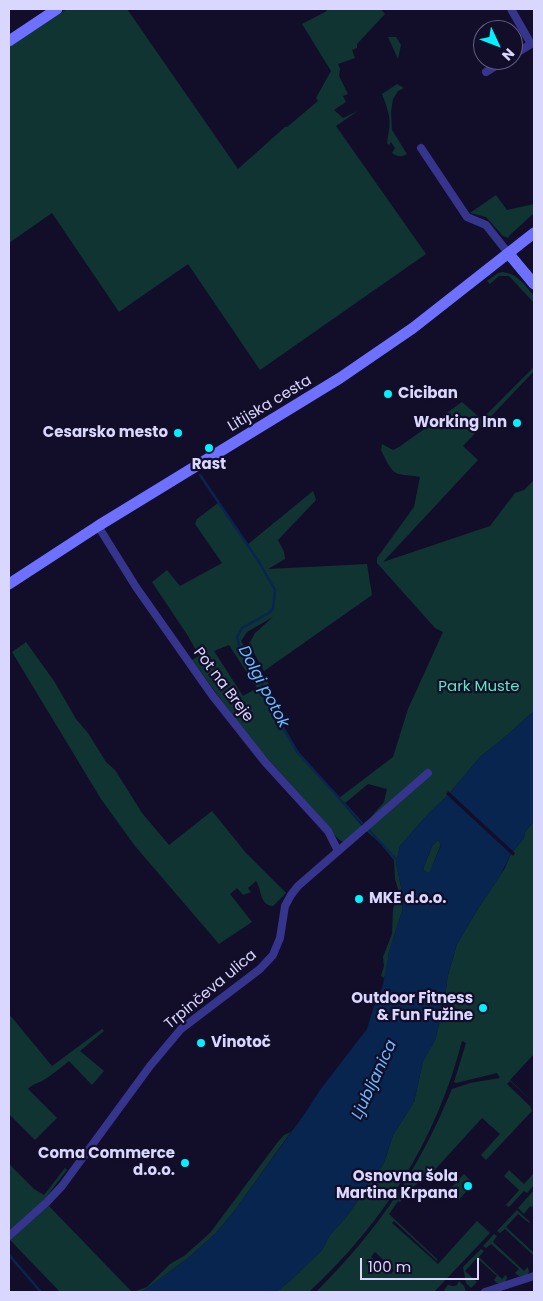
<!DOCTYPE html>
<meta charset="utf-8">
<style>
body{margin:0}
#map{position:relative;width:543px;height:1301px;overflow:hidden;background:#120e2a;font-family:Poppins,sans-serif}
canvas{display:block}
.frame{position:absolute;inset:0;border:10px solid #dad7ff;pointer-events:none}
.north{position:absolute;left:473px;top:20px;width:50px;height:50px;box-sizing:border-box;background:#120e2a;border:1px solid #625e7f;border-radius:50%;rotate:133deg;font-size:14px;font-weight:700;line-height:20px;text-align:center;color:#dad7ff}
.north::after{content:'';display:block;margin:auto;width:18px;height:22px;background:#03f0ff;clip-path:polygon(50% 0,100% 100%,50% 72%,0 100%)}
.scale{position:absolute;left:360px;top:1258px;width:119px;height:22px;box-sizing:border-box;border:2px solid #dad7ff;border-top:0;padding-left:6px;font-size:15px;line-height:18px;white-space:nowrap;color:#dad7ff;-webkit-text-stroke:4px #120e2a;paint-order:stroke}
</style>
<div id="map">
<canvas width="543" height="1301"></canvas>
<div class="frame"></div>
<div class="north">N</div>
<div class="scale">100 m</div>
</div>
<script>
const ctx = document.querySelector('canvas').getContext('2d');
ctx.lineJoin = 'round';
function fill(path, color) { ctx.fillStyle = color; ctx.fill(path, 'evenodd'); }
function strokePath(path, color, width, dash) { ctx.strokeStyle = color; ctx.lineWidth = width; ctx.lineCap = dash ? 'butt' : 'round'; ctx.setLineDash(dash || []); ctx.stroke(path); }
function write(font, color, halo, rows, align = 'center') {
  ctx.font = font + ' Poppins,sans-serif'; ctx.lineWidth = 4.5; ctx.setLineDash([]); ctx.textBaseline = 'middle'; ctx.strokeStyle = halo; ctx.fillStyle = color; for (const [text, x, y, turn = 0] of rows) {
    ctx.save(); ctx.translate(x, y); ctx.rotate((+turn || 0) * Math.PI / 180); ctx.textAlign = isNaN(turn) ? turn : align; if (halo) ctx.strokeText(text, 0, 0); ctx.fillText(text, 0, 0); ctx.restore();
  }
}
fill(new Path2D(`
 M67 9H127L238 169 285 127H287L318 101 316 98 331 71 302 24 327 11 326 9H381L385 14 357 44V48L352 50 355 58 338 64 340 69 339 76 348 94 343 96 346 102 334 110 343 118 358 111 336 126 426 254 260 370 188 264 119 312 52 213 9 243V47Z
 M388 37H396L401 45 398 59Z
 M397 84 404 88 398 91 393 99 391 112 392 130 407 154C402 157 397 157 392 153L395 148 391 142 389 145 387 143C391 119 391 118 382 94Z
 M496 195 507 210 534 204V213L510 235 508 238 503 236 486 217 470 213Z
 M503 272C518 274 525 285 534 296V303L509 276H499L490 284 487 281 498 273Z
 M534 367V371L463 446 478 460 383 562 490 526 515 493 524 490 534 480V711L505 737 480 757 448 795 428 814 400 846 396 863 403 897 402 911 389 952 387 969 384 978 381 976 384 966 383 957 392 934 393 910 398 889 395 879 394 860 379 842 365 830 375 821 371 817 384 802 387 789 368 784 344 804 339 798 393 757 408 709 443 632 435 628 377 563V558L414 507 420 477C412 475 406 476 399 474 390 472 385 457 381 450L382 444 393 450 399 447 462 402 480 418 485 416Z
 M313 491 316 500 278 540 284 552 285 559 268 569 367 564 372 595 264 671 249 644 255 633 273 617 247 632 241 641 269 684 263 690 292 744 362 826 343 842 338 839 321 818 249 738 192 660 199 656 188 636 152 582 167 570 180 586 222 563 195 524 197 519 218 503 247 545ZM229 645 257 688 243 696 214 651Z
 M26 642 54 681 76 719 88 733 106 762 115 770 142 813 169 845 212 811 246 853 286 893 273 906C259 905 262 889 256 881L248 888 251 892 243 895 237 888 230 894 252 922 219 944 135 846 101 799 12 652Z
 M534 821V1054L510 1080 534 1103 510 1081 507 1084 530 1106 532 1111 486 1160 481 1155 500 1134 482 1118 431 1174 428 1172 400 1202 398 1201 389 1214 438 1260 437 1261 394 1221 392 1223 438 1264 477 1221 490 1233 434 1292H316C379 1229 418 1171 452 1089L470 1083 500 1078 497 1073 456 1083 454 1082 466 1043 462 1041C436 1141 384 1222 309 1292H276L291 1280 322 1250 330 1235 347 1216 384 1163 393 1135 414 1102 423 1061 435 1040 443 1009 448 975 457 944 479 907 505 868 511 854 524 838 525 832ZM375 1252 394 1270 391 1274 371 1257Z
 M438 840 441 844 430 872 427 873 423 869 432 846Z
 M9 1014 52 1066 102 1029 104 1031 80 1051 104 1071 92 1085 69 1061C63 1066 48 1078 42 1081 36 1084 33 1084 28 1089L57 1118 35 1140 9 1114Z
 M291 1132 232 1214 215 1234 188 1258 146 1289 140 1292H133L147 1287 170 1264 184 1256 210 1233 277 1143 284 1135Z
 M9 1164 34 1189 44 1195 65 1168 67 1170 43 1201 9 1231Z
 M509 1170 524 1184 534 1173V1185L527 1193 524 1191 509 1207 506 1205 519 1190 504 1176Z
 M464 1174 473 1183 459 1200 448 1191Z
 M534 1190V1205L532 1207 530 1206 524 1214 518 1208Z
 M49 1206 132 1292H60L10 1240Z
 M517 1210 530 1222 529 1223 518 1214 506 1227 534 1253V1256L505 1229 500 1233 497 1231Z
 M494 1234 497 1236 493 1242 524 1271 528 1267 529 1272 527 1275 519 1276 515 1273 519 1269 491 1244 486 1248 483 1246Z
 M481 1249 484 1251 479 1257 502 1279 506 1275 507 1278 505 1283H497L494 1280 497 1276 477 1258 465 1271 477 1282 471 1288 466 1283 463 1267Z
 M459 1281 464 1286 466 1292H447L444 1290 448 1285 453 1286 457 1285Z`), '#103432');
fill(new Path2D(`
 M534 711V821L525 832 524 838 511 854 499 878 479 907 457 944 448 975 443 1009 435 1040 423 1062 414 1102 393 1135 384 1163 347 1216 330 1235 322 1250 291 1280 276 1292H140L146 1289 188 1258 215 1234 232 1214 306 1112 320 1090 367 1029 374 1006 378 1001 383 984 389 952 402 911 403 897 396 863 400 846 428 814 448 795 480 757 505 737ZM438 840 441 845 430 871 427 873 423 869 432 846Z`), '#08254f');
fill(new Path2D(`
 M448 791 515 853 513 856 446 794Z`), '#120e2a');
strokePath(new Path2D(`
 M200 475 259 562 275 590 273 609 269 613 242 628 237 637 240 649 262 680 263 694 298 753 362 823
 M368 829 398 861
 M9 1255 41 1292`), '#08254f', 2.5);
strokePath(new Path2D(`
 M511 9 531 44 513 55
 M486 72 505 60
 M421 148 467 217 486 225 509 254
 M98 526 136 587 212 695 265 762 328 831 338 851
 M9 1236 46 1203 62 1186 150 1066 181 1029 260 969 273 955 280 938 285 906 291 895 298 886 428 773
 M485 1292 534 1276`), '#35358d', 8);
strokePath(new Path2D(`
 M9 41 57 9
 M509 254 534 284
 M9 584 98 526 340 378 413 328 534 233`), '#6e70ff', 11);
for (const [x, y, r, color] of [
 [388,394,5,"#03f0ff"],
 [517,423,5,"#03f0ff"],
 [178,433,5,"#03f0ff"],
 [209,448,5,"#03f0ff"],
 [359,899,5,"#03f0ff"],
 [483,1008,5,"#03f0ff"],
 [201,1043,5,"#03f0ff"],
 [185,1163,5,"#03f0ff"],
 [468,1186,5,"#03f0ff"]
]) { const dot = new Path2D(); dot.arc(x, y, r, 0, 2 * Math.PI); ctx.fillStyle = color; ctx.fill(dot); strokePath(dot, '#120e2a', 2); }
write('bold 15px', '#dad7ff', '#120e2a', [
 ["Ciciban",398,394,"left"],
 ["Working Inn",507,423],
 ["Cesarsko mesto",168,433],
 ["Rast",209,465,"center"],
 ["MKE d.o.o.",369,899,"left"],
 ["Outdoor Fitness",473,999],
 ["& Fun Fužine",473,1016],
 ["Vinotoč",211,1043,"left"],
 ["Coma Commerce",175,1154],
 ["d.o.o.",175,1171],
 ["Osnovna šola",458,1177],
 ["Martina Krpana",458,1194]
], 'right');
write('15px', '#dad7ff', '#120e2a', [
 ["Litijska cesta",270,404,-31],
 ["Pot na Breje",223,685,53],
 ["Trpinčeva ulica",211,990,-40]
]);
write('15px', '#57ebc0', '#120e2a', [
 ["Park Muste",479,687]
]);
write('italic 16px', '#65beff', '#120e2a', [
 ["Dolgi potok",263,687,62],
 ["Ljubljanica",375,1080,-65]
]);
</script>
